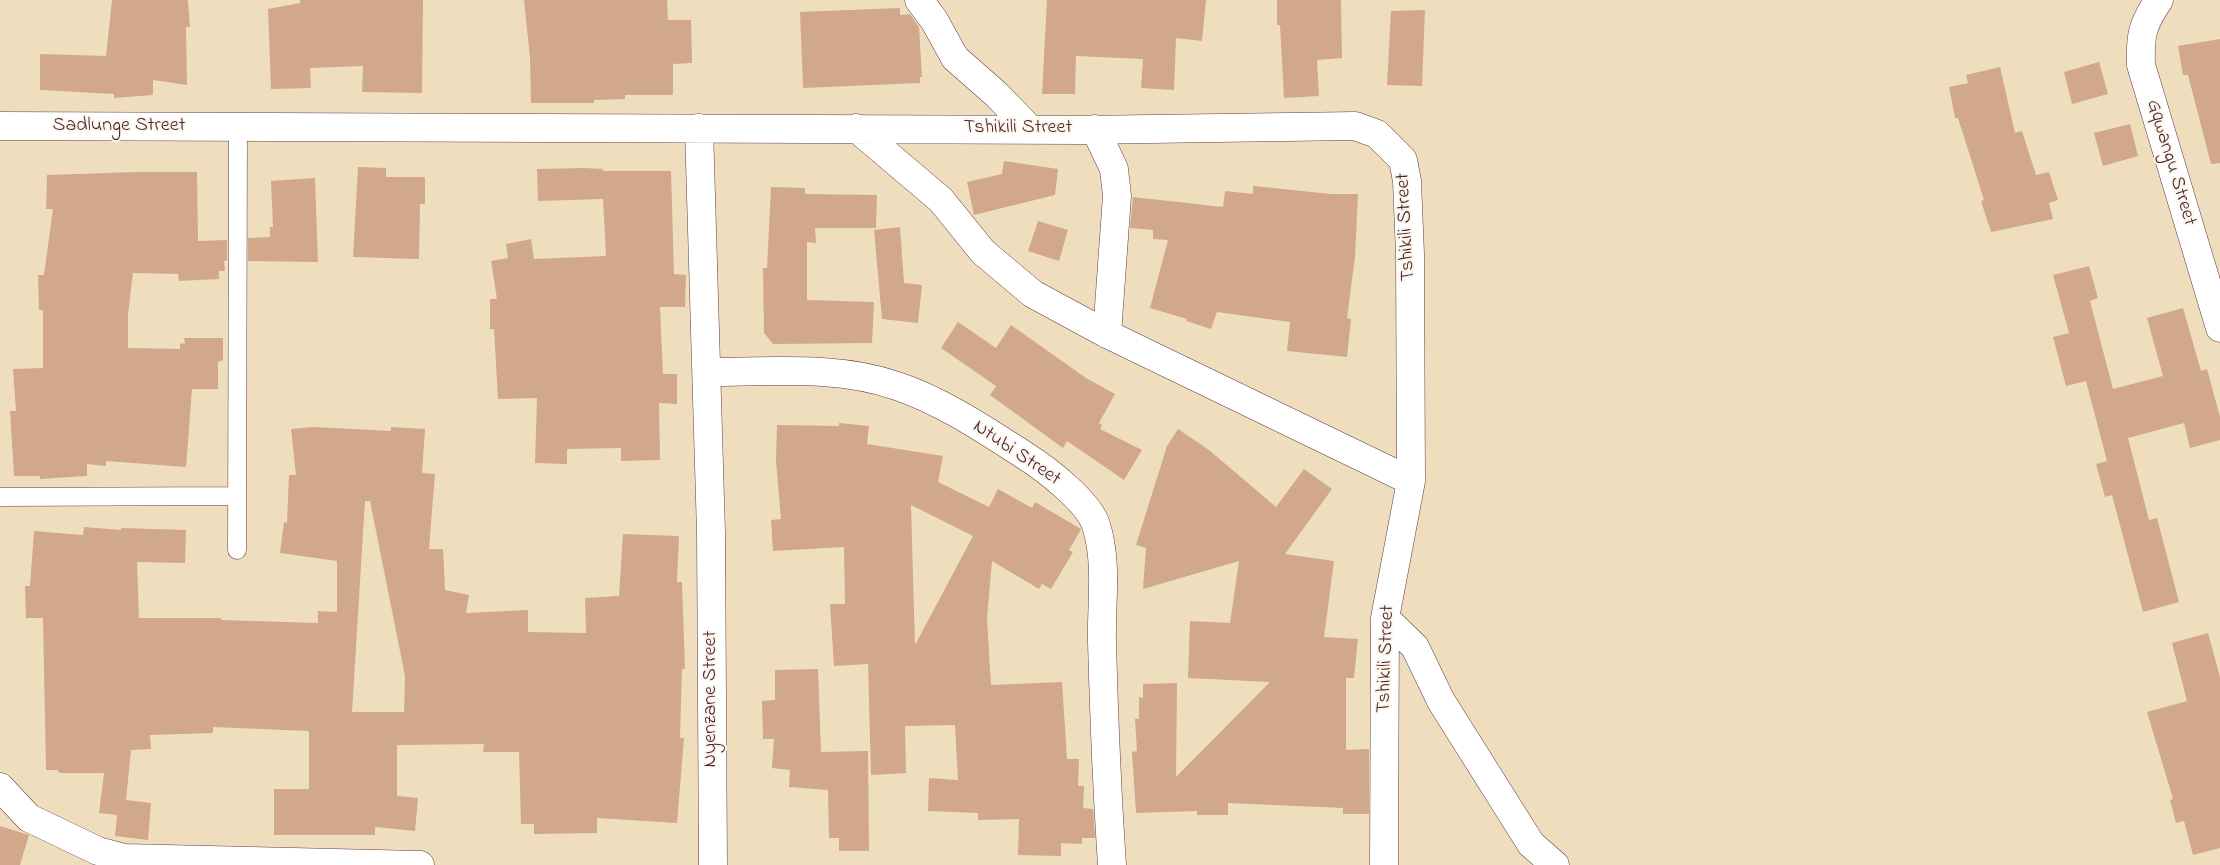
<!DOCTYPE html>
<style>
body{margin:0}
canvas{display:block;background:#eedebd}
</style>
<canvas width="2220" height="865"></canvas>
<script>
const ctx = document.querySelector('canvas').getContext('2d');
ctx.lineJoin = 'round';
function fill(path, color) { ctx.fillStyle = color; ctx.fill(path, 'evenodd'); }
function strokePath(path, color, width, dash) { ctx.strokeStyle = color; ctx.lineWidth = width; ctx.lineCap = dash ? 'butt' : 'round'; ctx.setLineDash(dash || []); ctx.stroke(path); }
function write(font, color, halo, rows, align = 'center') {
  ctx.font = font + ' "Indie Flower",sans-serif'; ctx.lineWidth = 4; ctx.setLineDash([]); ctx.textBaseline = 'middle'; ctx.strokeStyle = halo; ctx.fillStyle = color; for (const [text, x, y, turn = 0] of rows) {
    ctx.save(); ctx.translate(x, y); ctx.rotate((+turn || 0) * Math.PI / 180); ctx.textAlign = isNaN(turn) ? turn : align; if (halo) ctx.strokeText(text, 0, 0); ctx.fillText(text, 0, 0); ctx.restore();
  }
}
fill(new Path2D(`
 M112 0H188L190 27H186L187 85 153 80V95L114 98V94L40 90V54L106 56Z
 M300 0H423L422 93 362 92 363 66 310 68 311 88 271 89 268 9 300 3Z
 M524 0H667L668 20H691L692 63 673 64V95H625V99L594 100V103H531L530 58Z
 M1047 0H1206L1202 41 1176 38 1174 90 1141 88 1143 59 1076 56 1075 94H1042Z
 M1277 0H1341L1342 58 1317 60 1319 96 1284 98 1280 25H1277Z
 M900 8V15L910 14 919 27 922 77H920V83L803 88 800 12Z
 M1425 10 1422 86 1387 85 1391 11Z
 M2220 39V163L2211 164 2188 75H2183L2178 46Z
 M2099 62 2108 94 2072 104 2064 72Z
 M2000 67 2015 133 2022 131 2036 175 2049 172 2058 200 2049 203 2053 219 1991 232 1981 201 1984 200 1958 118H1955L1949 87 1968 83 1966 75Z
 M2130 124 2138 156 2103 166 2094 133Z
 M1004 161 1058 169 1055 195 974 215 967 182 1002 174Z
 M358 167 386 168V177H425V204H420L419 259 353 257Z
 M585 168 603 169V171H671L674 274 686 275 685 307H660L663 374H677V404L659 403 660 460 621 461V448L567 449V464L535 463 537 398 498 399 494 329H490V299H497L491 261 508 258 506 244 531 239 534 259 606 256 603 199 538 201 537 169Z
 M137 172H197L198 241 227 240V261H224L225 271H219V279L179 281 178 274 133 273 128 314V348L180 349V344L185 343 184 338H223V360L218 362V389H192L186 467 106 461V466L87 464V476L40 479V476H14L10 411H16L13 369 43 368V310H39L38 275H44L53 209H46L47 175Z
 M315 178 318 262 248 261V238L270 237V227H273L271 181Z
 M1253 186 1331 194H1358L1355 257 1347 318 1351 319 1347 357 1287 351 1290 322 1217 312 1211 329 1186 321 1187 319 1150 308 1168 240 1153 239V230L1130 228 1133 197 1223 207 1225 191 1253 194Z
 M771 187 805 188V194L877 195 876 228H815L816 243 807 242V300L874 302 872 343 773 344 764 333 763 268H767Z
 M1038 221 1068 230 1059 261 1028 251Z
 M900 227 904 283 922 285 918 323 882 319 874 230Z
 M2089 266 2098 298 2090 301 2113 389 2163 376 2147 318 2183 308 2201 371 2207 369 2220 417V440L2190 448 2184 423 2128 438 2149 520 2157 518 2179 602 2143 612 2112 495 2105 497 2096 464 2107 461 2086 381 2066 386 2053 337 2069 333 2053 275Z
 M958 322 996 348 1011 325 1086 378 1115 394 1099 423 1102 425 1100 429 1142 450 1124 480 1067 441 1063 448 990 395 996 386 941 348Z
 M839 423 869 426 867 444 943 456 938 482 989 507 998 489 1032 508 1035 502 1081 529 1069 550 1073 552 1051 589 1042 584 1039 589 992 561 987 619 991 685 1062 682 1067 759H1079L1078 786H1084L1083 808 1093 809 1095 838H1082V844L1061 843V856L1018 855 1019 819 978 820V813L928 811 929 778 958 780 955 725 905 726 906 773 871 775 868 664 834 666 830 604H845L844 547 773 551 771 520 781 519 776 461 777 425 839 426ZM911 505 973 536 915 645Z
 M313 427 391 431V427L425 429 422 473 435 474 429 549H443L445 590 469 595 466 613 528 610V632L586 633 585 598 619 596 623 534 679 536 677 582H682L685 669H682L680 738H684L677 823 597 818V833L534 834V824H521L519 752H483L484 744 397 745V796L418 798 415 831 375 827V835H274V789H309V731L213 727V733L150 735 151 749 131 750 126 800 151 803 148 840 115 836 117 815 99 813 104 773H60L57 770H46L43 618H26L25 586H30L34 531 83 535 84 527 121 530V528L186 530 185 563 137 562 139 618H221V620L318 623V611L337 612V561L280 553 284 522 287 523 289 475H296L291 429ZM365 501H370L405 676 404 712H352Z
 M1178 429 1209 450 1276 507 1304 469 1332 489 1285 554 1334 561 1324 637 1358 639 1354 678H1346V750L1369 749V814H1343V808L1228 803V815H1197V811L1136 813 1132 752 1137 751 1135 719H1139V697L1143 698V684L1177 683 1176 777 1270 682 1188 678 1190 621 1230 623 1239 561 1143 589 1146 548 1136 545 1167 446Z
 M2208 633 2220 677V848L2193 855 2184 821 2176 823 2170 800 2173 799 2147 712 2187 701 2172 643Z
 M818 669 821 752 868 751 869 851H839V838H829L828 790 789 787 790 770 772 768 774 739H763L762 701 775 700V670Z
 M0 826 29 835 20 865H0Z`), '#d2a88b');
const service = new Path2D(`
 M0 497 237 496
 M237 550 238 128`);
const minor = new Path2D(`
 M919 0 934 20 955 58 996 94 1030 129
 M2159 0C2142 25 2140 35 2141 65L2220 328
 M0 126 1082 130 1355 126 1377 134 1403 160 1407 181 1410 254 1411 481 1385 618 1384 865
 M699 128 711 533 713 865
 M856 128 941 200 983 252 1033 294 1107 334 1411 481
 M1095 129 1114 169 1117 196 1107 334
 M707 372C770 372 837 365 897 386 942 401 985 430 1024 455 1046 469 1088 501 1096 525 1108 563 1101 603 1102 642 1104 716 1107 791 1112 865
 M1385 618 1415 647 1441 701 1531 844 1555 865
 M0 787 29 818 98 851 124 858 420 865`);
strokePath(service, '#633c41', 19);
strokePath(minor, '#633c41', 29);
strokePath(service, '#fff', 18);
strokePath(minor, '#fff', 28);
write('20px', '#4a1f2b', '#fbf7ec', [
 ["Sadlunge Street",119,127],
 ["Tshikili Street",1018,129],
 ["Gqwangu Street",2170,163,73],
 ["Tshikili Street",1407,227,-93],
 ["Ntubi Street",1016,454,34],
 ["Tshikili Street",1387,659,-88],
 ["Nyenzane Street",712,699,-90]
]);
</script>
